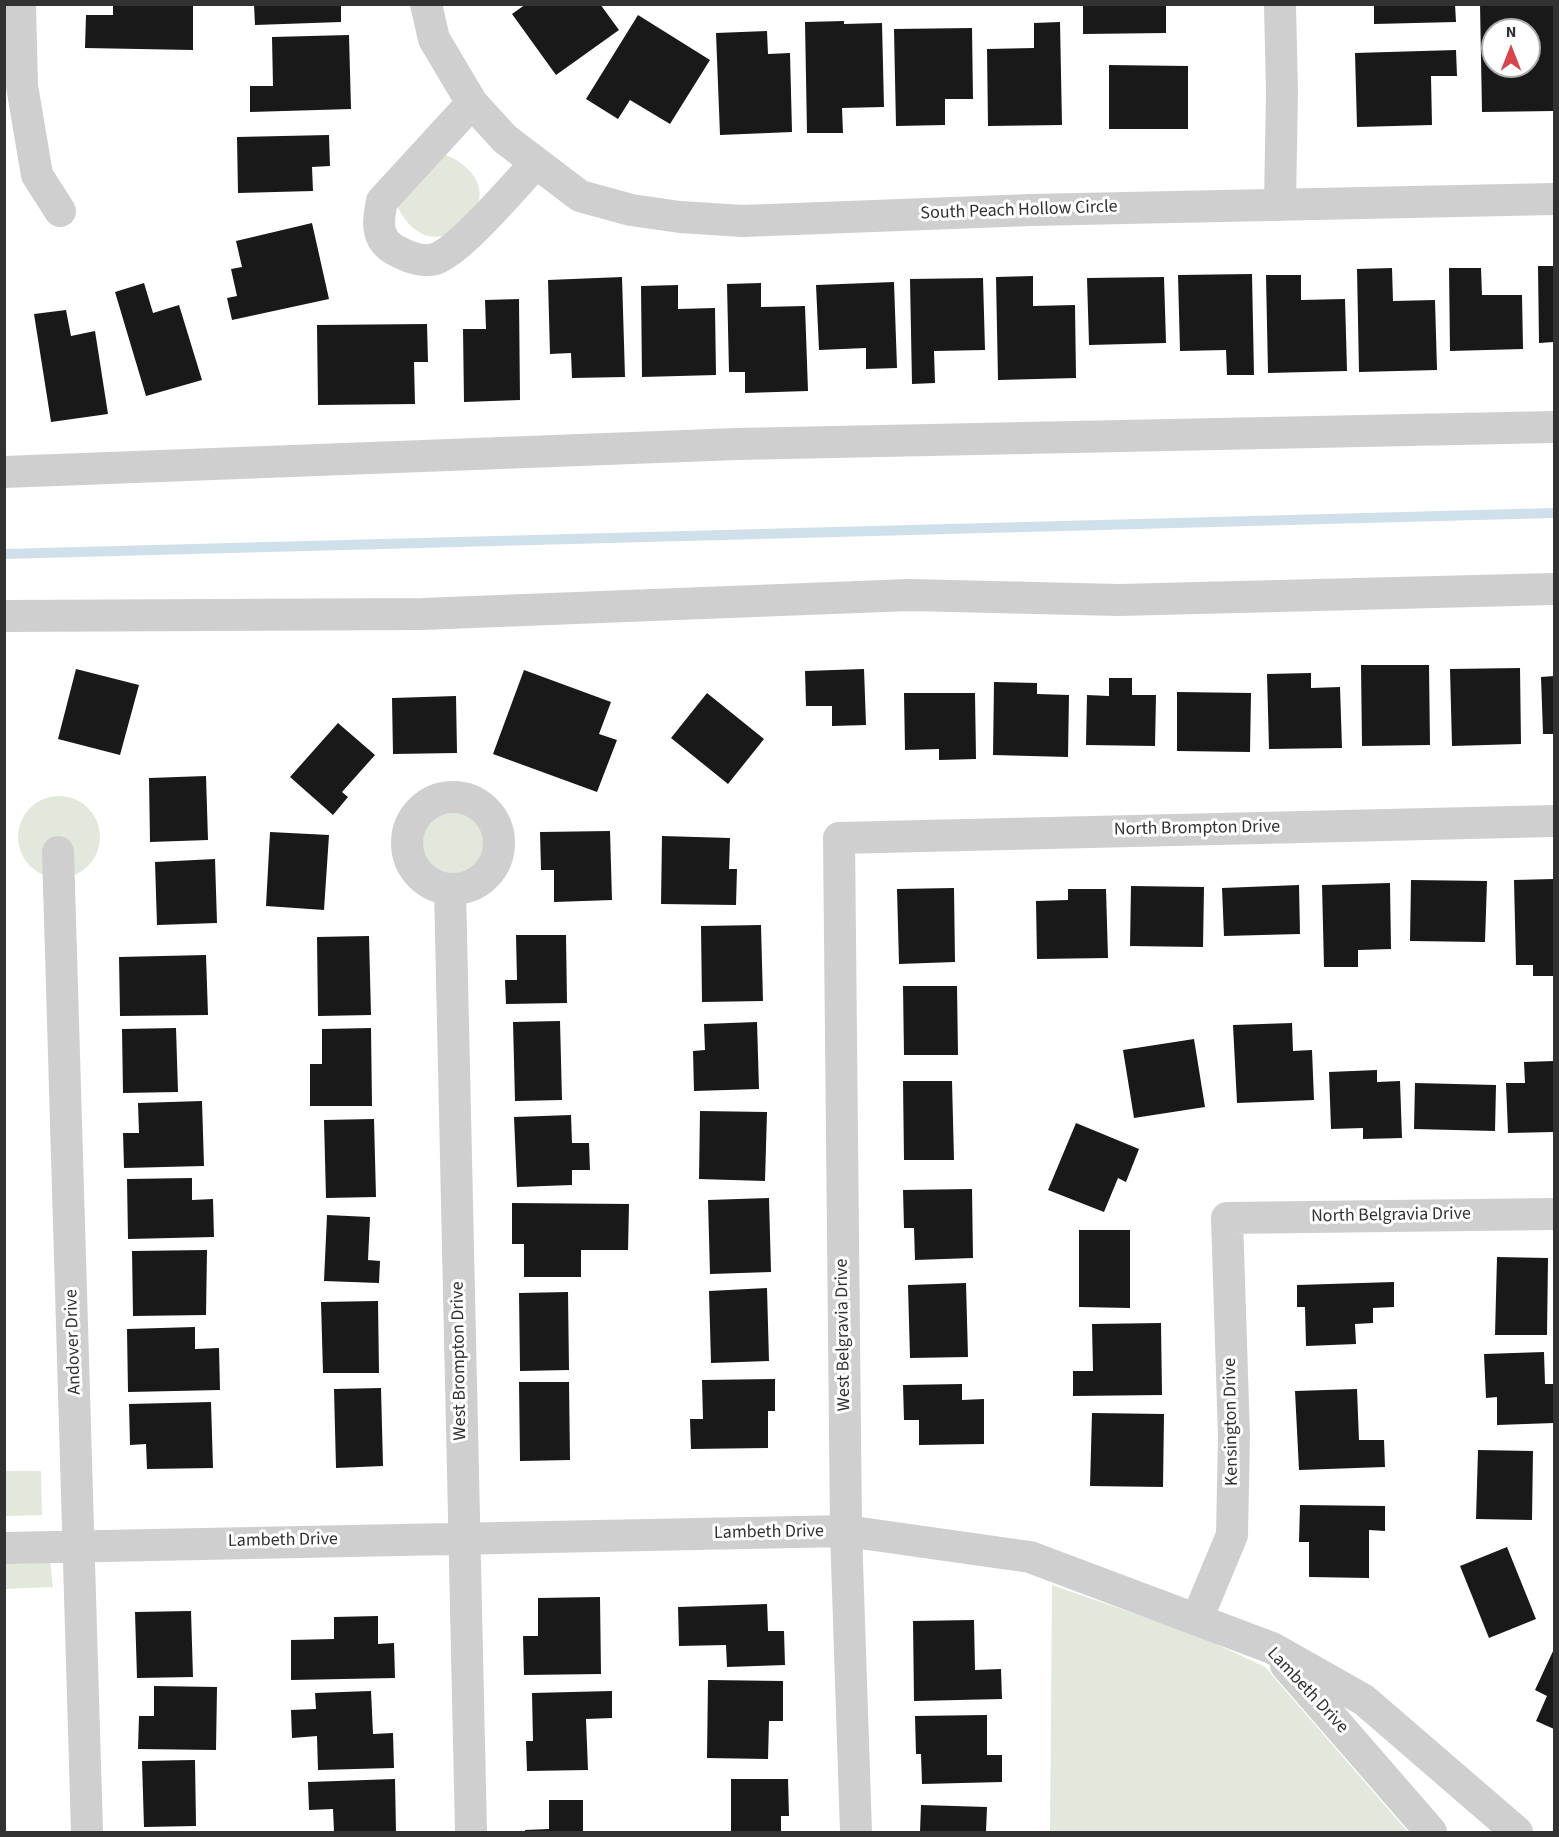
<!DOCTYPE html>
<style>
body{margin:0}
#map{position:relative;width:1559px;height:1837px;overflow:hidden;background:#fff;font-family:"Source Sans 3",sans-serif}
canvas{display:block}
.frame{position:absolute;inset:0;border:6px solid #323232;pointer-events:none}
.north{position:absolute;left:1481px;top:18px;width:60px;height:60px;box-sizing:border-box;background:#fff;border:2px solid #adadad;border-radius:50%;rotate:0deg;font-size:16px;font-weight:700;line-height:24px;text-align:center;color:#323232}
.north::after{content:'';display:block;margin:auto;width:21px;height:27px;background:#d6474d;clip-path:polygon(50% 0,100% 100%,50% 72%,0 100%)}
</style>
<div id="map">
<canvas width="1559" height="1837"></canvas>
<div class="frame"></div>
<div class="north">N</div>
</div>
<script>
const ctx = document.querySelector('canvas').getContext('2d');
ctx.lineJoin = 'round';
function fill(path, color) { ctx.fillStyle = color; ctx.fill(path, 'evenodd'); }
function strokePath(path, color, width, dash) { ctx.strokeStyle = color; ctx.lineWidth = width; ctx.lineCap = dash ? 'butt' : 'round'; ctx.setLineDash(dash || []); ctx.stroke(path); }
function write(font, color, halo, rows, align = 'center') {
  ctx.font = font + ' "Source Sans 3",sans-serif'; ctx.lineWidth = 6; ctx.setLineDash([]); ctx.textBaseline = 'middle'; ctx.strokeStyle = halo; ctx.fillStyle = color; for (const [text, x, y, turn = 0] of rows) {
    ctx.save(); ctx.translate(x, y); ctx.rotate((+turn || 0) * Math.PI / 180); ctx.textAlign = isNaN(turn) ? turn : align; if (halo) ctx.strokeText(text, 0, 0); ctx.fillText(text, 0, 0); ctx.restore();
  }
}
fill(new Path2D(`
 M443 154C464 161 488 182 477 207 475 212 468 216 464 220 459 225 452 233 446 235 422 243 404 223 396 203Z
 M18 837a41 41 0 1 1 82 0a41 41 0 1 1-82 0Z
 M410 842a41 41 0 1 1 82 0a41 41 0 1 1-82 0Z
 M4 1471H41L42 1515 5 1516Z
 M50 1560 53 1587 5 1589V1562Z
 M1052 1585 1199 1636 1265 1667 1408 1832H1050Z`), '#e2e8dc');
strokePath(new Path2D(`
 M4 554 1554 513`), '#d0e0eb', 10);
fill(new Path2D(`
 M254 4H341V22L255 25Z
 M526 4H600L619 30 556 75 512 14Z
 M1083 4H1166V33L1083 34Z
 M1374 4H1455L1456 22 1374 24Z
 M1480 4H1554V111L1482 112ZM1493 30H1529V66H1493Z
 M113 5H193V50L85 48 86 15H113Z
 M638 15 710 60 670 124 630 100 618 119 586 99Z
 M844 21V24L882 23 884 107 842 108 843 133H807L805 22Z
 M1060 22 1062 125 988 126 987 49 1034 48V23Z
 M972 28 973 99H945V125L896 126 894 29Z
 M767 31 768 54 790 53 792 132 720 135 716 33Z
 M349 35 351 109 250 112V86H273L272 37Z
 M1456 50 1457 76H1431L1432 125 1357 127 1355 53Z
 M1109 65 1188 66V129H1109Z
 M329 135 330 166 312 167 313 191 238 193 237 137Z
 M312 223 329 299 232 320 227 298 237 296 231 269 242 267 236 241Z
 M1538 266H1554V342L1539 343Z
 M1392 268 1393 301 1435 300 1437 370 1359 372 1357 269Z
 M1449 268H1481L1482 295H1522L1523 349 1450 351Z
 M1252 274 1254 375H1227L1226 350 1180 351 1178 275Z
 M1266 275H1301V300L1345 299 1347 371 1268 373Z
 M1033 276V306L1075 305 1076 378 998 380 996 277Z
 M622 277 625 377 572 378 571 353 550 354 548 280Z
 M1164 277 1166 343 1089 345 1087 278Z
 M983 278 985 350 934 351 935 383 912 384 910 279Z
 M894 282 897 368 866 369V348L819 350 816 285Z
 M144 283 153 313 179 305 202 380 146 396 115 292Z
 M761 283V307L805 306 808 391 745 393V372H729L727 284Z
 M678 285V309L715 308 716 375 642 377 641 286Z
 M519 299 520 400 464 402 463 329H486L485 300Z
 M66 310 71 336 95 331 108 414 51 422 34 314Z
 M427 324 428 362H414L415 404 318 405 317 325Z
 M1361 665H1429L1430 745 1362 746Z
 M1520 668 1521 744 1452 746 1450 669Z
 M76 669 139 685 120 755 58 739Z
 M864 669 866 725 832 726V706H806L805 671Z
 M524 670 611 702 599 734 617 740 597 792 493 754Z
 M1311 673V688L1340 687 1342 748 1269 749 1267 674Z
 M1554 676V734H1543L1541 677Z
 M1109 678H1132V695H1156L1155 746 1086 745 1087 695 1109 696Z
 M994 682 1037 683V694L1069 695 1068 757 993 755Z
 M1177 692 1251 693 1250 752 1177 751Z
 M707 693 764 739 728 784 671 738Z
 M904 693H975L976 759 939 760V749L905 750Z
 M456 696 457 753 393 754 392 698Z
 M338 723 375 755 342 792 348 797 333 815 290 777Z
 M206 776 208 840 150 842 149 778Z
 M610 831 612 900 554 902V870H541L540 832Z
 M270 832 329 835 324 910 266 906Z
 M662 836 730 838 729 869H737L736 905 661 904Z
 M215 859 217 923 157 925 155 862Z
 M1554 879V976H1533V965H1516L1514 880Z
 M1411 880 1487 881 1485 942 1410 941Z
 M1390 883 1391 949 1358 950V967H1324L1322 885Z
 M1299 885 1300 934 1224 936 1222 888Z
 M1131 886 1204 887 1203 947 1130 946Z
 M954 888 955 962 899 964 897 889Z
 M1068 889H1106L1108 958 1037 959 1036 901 1068 900Z
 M761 925 763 1001 702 1002 701 926Z
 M516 935H566L567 1003 506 1004 505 980H517Z
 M369 936 371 1015 318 1016 317 937Z
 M206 955 208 1015 120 1016 119 957Z
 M903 986H957L958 1055H904Z
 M560 1021 562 1100 515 1101 513 1022Z
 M757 1022 759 1089 694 1091 693 1051 705 1050 704 1024Z
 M1292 1023 1293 1051 1312 1050 1314 1100 1237 1103 1233 1025Z
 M176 1028 178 1092 123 1093 122 1029Z
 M371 1028 372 1106H310V1064H322V1029Z
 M1194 1039 1205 1107 1134 1118 1123 1050Z
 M1554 1061V1132L1508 1133 1506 1083H1525L1524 1062Z
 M1377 1070V1082L1400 1081 1402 1138 1363 1139V1128L1331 1129 1329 1072Z
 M903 1081H952L954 1160H904Z
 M1415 1083 1496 1085 1495 1131 1414 1129Z
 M202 1101 204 1166 124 1168 123 1133H139L138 1103Z
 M700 1111 767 1112 765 1181 699 1179Z
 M571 1115 572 1143H589L590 1170H572V1185L517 1187 514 1117Z
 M374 1119 376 1197 326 1198 324 1120Z
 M1076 1123 1139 1149 1126 1182 1118 1178 1104 1212 1048 1190Z
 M192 1178V1200L213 1199 214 1237 128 1239 127 1179Z
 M972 1189 973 1258 915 1260 914 1228H904L903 1190Z
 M769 1198 771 1272 710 1274 708 1200Z
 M512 1203 629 1204 628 1250H581V1277H524V1244H512Z
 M327 1215 370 1217 368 1260 380 1261 379 1283 324 1281Z
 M1079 1230H1130V1308L1079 1307Z
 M207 1250 206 1315 133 1316 132 1251Z
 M1497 1257 1548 1258 1547 1335H1495Z
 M1394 1282V1307L1373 1308V1323L1355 1324 1356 1344 1306 1346 1305 1307H1297V1285Z
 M966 1283 968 1357 910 1358 908 1285Z
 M767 1288 769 1361 711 1363 709 1291Z
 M568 1292 569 1370 520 1371 519 1293Z
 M378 1301 379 1373H323L321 1302Z
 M1161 1323 1162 1395 1073 1396V1371H1093L1092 1324Z
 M195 1327V1349L219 1348 220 1390 128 1392 127 1329Z
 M1544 1352 1545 1384H1553L1554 1423 1497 1425V1397L1486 1398 1484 1354Z
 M775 1379V1411H768V1448L691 1449 690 1419H703L702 1380Z
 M519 1382H569L570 1460 520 1461Z
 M962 1384V1400L984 1399V1444L919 1445V1420H904L903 1385Z
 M381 1388 383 1466 336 1468 334 1389Z
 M1357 1389 1359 1440H1384L1385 1467 1299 1470 1295 1391Z
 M211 1402 213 1468 147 1469 146 1444 130 1445 129 1404Z
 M1092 1413 1164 1414 1163 1487 1090 1486Z
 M1478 1450 1533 1451 1532 1520 1476 1519Z
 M1300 1505 1385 1506V1531L1369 1530V1578L1309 1577V1542H1299Z
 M1507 1547 1536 1619 1489 1638 1460 1566Z
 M600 1597 601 1674 524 1675 523 1636H538V1598Z
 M767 1604 768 1631H784L785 1665 727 1667 726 1645 679 1646 678 1607Z
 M191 1611 193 1677 137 1678 135 1612Z
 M378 1616V1644L394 1643 395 1678 291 1680V1640L334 1639V1617Z
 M974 1620 975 1670 1001 1669 1002 1699 914 1701 913 1621Z
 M1554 1649V1729L1536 1721 1547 1696 1535 1690Z
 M708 1680 783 1681V1721H769L768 1759 707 1758Z
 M154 1686 217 1687 216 1750 138 1749 139 1716H154Z
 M371 1691 373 1734 393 1733 394 1768 318 1770 317 1736 292 1738 291 1710 316 1709 315 1693Z
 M612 1691V1718L586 1719 588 1770 527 1771 526 1741H533L532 1693Z
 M987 1715V1755H1002V1782L922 1784 921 1754H916L915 1716Z
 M195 1760 196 1826 144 1827 142 1761Z
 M395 1779 396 1832H334L333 1809 309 1810 308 1782Z
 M731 1779H788L789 1816H781V1832H731Z
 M549 1800H583V1832H525V1830L549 1829Z
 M921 1805 987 1807 986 1832H920Z`), '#191919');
strokePath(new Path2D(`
 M20 4 22 86 37 175 60 211
 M426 4 434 39 472 103 505 139 580 196 631 210 680 217 743 221 1031 210 1554 199
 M1280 6 1282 91 1280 205
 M472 103 382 201C378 220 375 239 395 250 406 256 421 263 435 259 460 251 515 185 536 163
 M4 472 737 444 1554 427
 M4 616 422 614 909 595 1119 600 1554 589
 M407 843a46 46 0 1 1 92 0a46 46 0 1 1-92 0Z
 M58 852 87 1832
 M450 889 471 1832
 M4 1548 846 1531 1030 1557 1272 1648 1364 1700 1517 1832
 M1197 1619 1232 1535 1234 1436 1227 1218 1554 1214
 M1286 1665 1431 1832
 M856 1832 846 1531 839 838 1554 821`), '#cfcfcf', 32);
write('18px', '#323232', '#fff', [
 ["South Peach Hollow Circle",1019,211,-2],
 ["North Brompton Drive",1197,829,-1],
 ["North Belgravia Drive",1391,1216,-1],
 ["West Belgravia Drive",844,1335,-91],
 ["Andover Drive",74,1342,-92],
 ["West Brompton Drive",460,1361,-91],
 ["Kensington Drive",1232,1422,-91],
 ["Lambeth Drive",769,1533,-1],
 ["Lambeth Drive",283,1541,-1],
 ["Lambeth Drive",1307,1691,47]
]);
</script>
